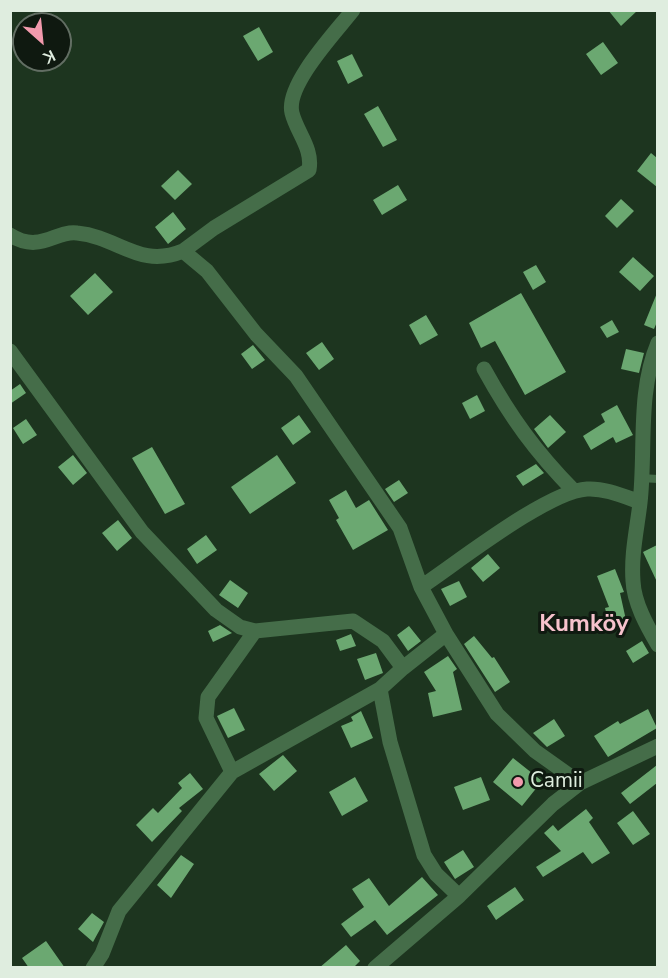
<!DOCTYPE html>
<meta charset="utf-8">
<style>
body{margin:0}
#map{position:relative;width:668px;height:978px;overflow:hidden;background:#1d351f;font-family:"Nunito Sans",sans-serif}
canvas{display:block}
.frame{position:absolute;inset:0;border:12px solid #dfeddf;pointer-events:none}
.north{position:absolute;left:12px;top:12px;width:60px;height:60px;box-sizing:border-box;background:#0f1910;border:2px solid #626e63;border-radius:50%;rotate:153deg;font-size:16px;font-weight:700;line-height:24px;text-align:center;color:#dfeddf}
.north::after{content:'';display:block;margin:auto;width:21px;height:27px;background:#f29aad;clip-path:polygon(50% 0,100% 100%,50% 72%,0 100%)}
</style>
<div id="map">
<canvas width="668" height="978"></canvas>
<div class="frame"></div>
<div class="north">K</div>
</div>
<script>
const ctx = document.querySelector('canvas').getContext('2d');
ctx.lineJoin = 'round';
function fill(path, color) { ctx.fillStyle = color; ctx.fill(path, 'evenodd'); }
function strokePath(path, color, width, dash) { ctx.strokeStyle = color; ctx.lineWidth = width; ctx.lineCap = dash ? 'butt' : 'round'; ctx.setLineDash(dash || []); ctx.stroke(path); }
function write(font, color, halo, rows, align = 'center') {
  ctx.font = font + ' "Nunito Sans",sans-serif'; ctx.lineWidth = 6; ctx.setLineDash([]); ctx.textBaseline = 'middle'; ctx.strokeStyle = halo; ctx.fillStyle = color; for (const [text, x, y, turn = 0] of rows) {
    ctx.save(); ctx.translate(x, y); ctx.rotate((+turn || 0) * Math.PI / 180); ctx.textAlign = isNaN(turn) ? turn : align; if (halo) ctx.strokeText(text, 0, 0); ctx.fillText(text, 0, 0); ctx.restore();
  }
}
fill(new Path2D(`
 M608 10H638L621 26Z
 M259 27 273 52 258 61 243 36Z
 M603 42 618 63 601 75 586 54Z
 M352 54 363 76 348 84 337 61Z
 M378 106 397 140 383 147 364 114Z
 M651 153 657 158V187L637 171Z
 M178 170 192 184 175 200 161 186Z
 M398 185 407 200 382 215 373 200Z
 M621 199 634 211 617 228 605 216Z
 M173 212 186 229 168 244 155 227Z
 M633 257 654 276 640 291 619 272Z
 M536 265 546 282 533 290 523 272Z
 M95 273 113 292 88 315 70 296Z
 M521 293 566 372 525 395 495 341 481 348 469 323Z
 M657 293V322L654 329 644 325Z
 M426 315 438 335 420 345 409 325Z
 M612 320 619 332 607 338 600 327Z
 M322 342 334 359 319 370 306 353Z
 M253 345 265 360 252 369 241 354Z
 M626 349 644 353 639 373 621 369Z
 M20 384 26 393 10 404V391Z
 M477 395 485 411 470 419 462 403Z
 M617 405 633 435 616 443 613 437 591 450 583 436 605 422 601 414Z
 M299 415 311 432 293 445 281 428Z
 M550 415 566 432 548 448 534 429Z
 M26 419 37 435 23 444 13 428Z
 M152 447 185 504 165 514 132 458Z
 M73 455 87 473 73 485 58 467Z
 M277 455 296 483 250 514 231 487Z
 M536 464 544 473 523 486 516 476Z
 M399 480 408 493 394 502 385 489Z
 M346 490 356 508 369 500 388 530 353 550 336 520 339 518 329 500Z
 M118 520 132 538 117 551 102 533Z
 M206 535 217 550 197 564 187 549Z
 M657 545V582L643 552Z
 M488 554 500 568 483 582 471 568Z
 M615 569 624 592 620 593 626 620 609 624 605 608 609 607 597 576Z
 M230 580 248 593 238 608 219 595Z
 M459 581 467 597 450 606 441 589Z
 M220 625 232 633 213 642 208 631Z
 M409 626 421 641 408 651 397 635Z
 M351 634 356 646 340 651 336 640Z
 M474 636 492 658 494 657 510 682 495 692 464 644Z
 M642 641 649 653 633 663 626 651Z
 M376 653 383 673 365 680 357 659Z
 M448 656 457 669 453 672 462 710 433 717 428 693 436 691 424 672Z
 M234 708 245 730 228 738 217 716Z
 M648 709 657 728 608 757 594 736 618 721 620 724Z
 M361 711 373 738 351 748 341 726 353 721 351 717Z
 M554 719 565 736 547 747 533 733Z
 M283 755 297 771 274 791 259 774Z
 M513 758 542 781 522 806 493 782Z
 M657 765V783L630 804 621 793Z
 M190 773 203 789 179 808 182 811 152 842 136 825 153 808 158 813 182 788 178 783Z
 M355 777 368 801 342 816 329 792Z
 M481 777 490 800 463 810 454 787Z
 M586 809 593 818 589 822 610 853 592 864 583 852 543 877 536 867 561 851 544 833 553 825 558 831Z
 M633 811 650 834 633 845 617 823Z
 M463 850 474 867 455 879 444 862Z
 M181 855 194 864 171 898 157 885Z
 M422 877 438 895 387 935 375 920 351 937 341 924 364 907 352 889 369 878 389 906Z
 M515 887 524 900 496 920 487 906Z
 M92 913 104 922 93 942 78 929Z
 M46 941 65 968H29L22 958Z
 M346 945 360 961 353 968H319Z`), '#6ba871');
strokePath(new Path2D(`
 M641 478 658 479`), '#456d49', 8);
strokePath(new Path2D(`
 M10 235C40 254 56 230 77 233 119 237 139 269 183 251L207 271 256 334 296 376 400 528 421 587 446 634 497 714 535 751 580 783
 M183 251 214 228 309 170C313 148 297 133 292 113 285 85 336 32 353 10
 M658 343C637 393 646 450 640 503 637 529 631 554 633 581 634 603 647 626 658 645
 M10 351 142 532 216 610 240 627 255 631 353 621 383 641 403 668
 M484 369C511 418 535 451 574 491
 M421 587C457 563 548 491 587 489 605 488 623 496 640 502
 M446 634 403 668 380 689 390 742 424 855 436 874 459 896
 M232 772 380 689
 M93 968 102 954 119 911 232 772 206 718 208 697 255 631
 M375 968 459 896 553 804 580 783 658 746`), '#456d49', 15);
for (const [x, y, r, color] of [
 [518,782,6,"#f29aad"]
]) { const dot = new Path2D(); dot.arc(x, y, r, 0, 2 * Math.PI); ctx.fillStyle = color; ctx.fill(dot); strokePath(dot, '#0f1910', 2); }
write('21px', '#dfeddf', '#0f1910', [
 ["Camii",530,782]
], 'left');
write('bold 24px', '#f6c2cc', '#0f1910', [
 ["Kumköy",584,625]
]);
</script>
